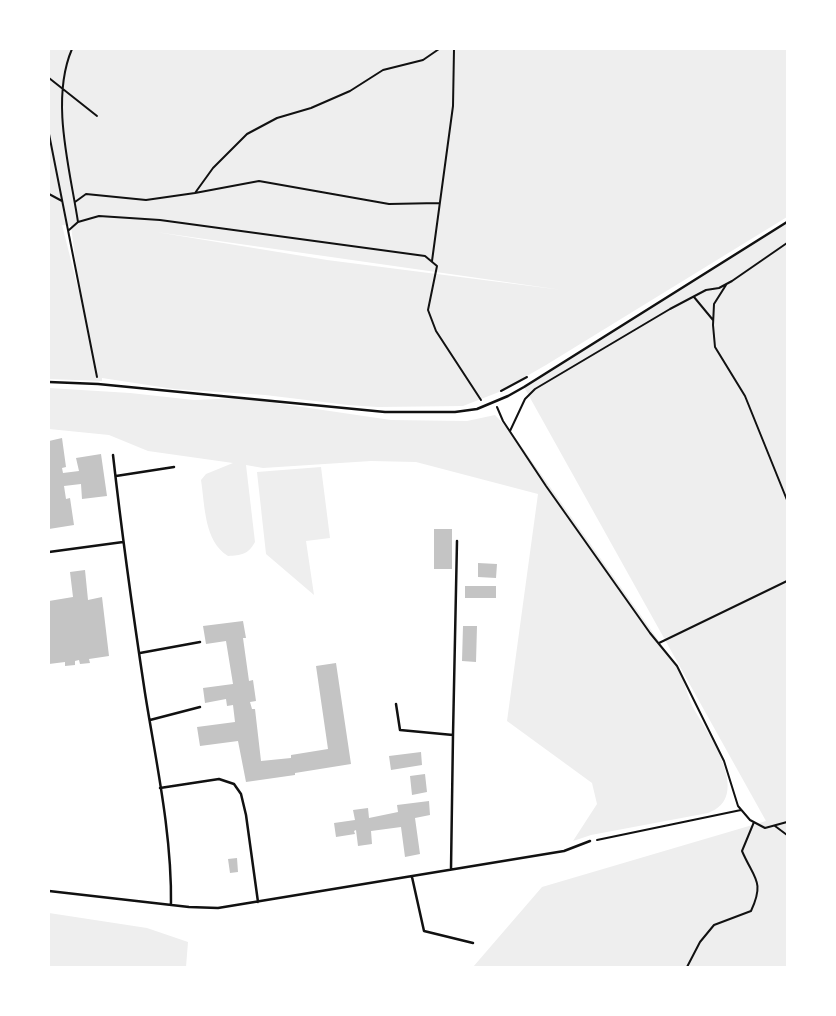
<!DOCTYPE html>
<style>
body{margin:0}
#map{position:relative;width:836px;height:1016px;overflow:hidden;background:#fff;font-family:"Roboto Condensed",sans-serif}
canvas{display:block}
.frame{position:absolute;inset:0;border:50px solid #fff;pointer-events:none}
</style>
<div id="map">
<canvas width="836" height="1016"></canvas>
<div class="frame"></div>
</div>
<script>
const ctx = document.querySelector('canvas').getContext('2d');
ctx.lineJoin = 'round';
function fill(path, color) { ctx.fillStyle = color; ctx.fill(path, 'evenodd'); }
function strokePath(path, color, width, dash) { ctx.strokeStyle = color; ctx.lineWidth = width; ctx.lineCap = dash ? 'butt' : 'round'; ctx.setLineDash(dash || []); ctx.stroke(path); }
fill(new Path2D(`
 M49 49H787V217L546 365 499 392 463 406 378 407 348 405 265 395 174 389 102 378V381L49 379ZM62 225 71 226 80 296ZM156 232 562 290 327 260Z
 M787 222V967H473L542 887 766 821 524 387Z
 M49 388 130 393 194 400 241 398 391 420 467 421 495 415 512 433 678 668C685 681 687 697 695 711 709 735 753 797 708 813L591 835 573 841 597 804 592 783 507 721 538 494 416 462 371 461 263 468 246 465 255 542C248 555 241 555 228 556 204 541 205 506 201 480L206 474 233 463 148 451 109 435 49 429Z
 M321 467 330 538 306 541 314 595 266 554 257 472Z
 M49 913 147 928 188 942 186 967H49Z`), '#eee');
fill(new Path2D(`
 M62 438 66 467 62 468 63 473 79 471 76 458 101 454 107 496 82 499 81 484 64 486 66 499 70 498 74 525 49 529V441Z
 M434 529H452V569H434Z
 M478 563 497 564 496 578 478 577Z
 M85 570 88 600 102 597 109 656 89 659 90 663 80 664 79 660 75 661V665L65 666V662L49 664V601L73 597 70 572Z
 M465 586H496V598H465Z
 M243 621 246 638H243L249 681 253 680 256 701 250 702 252 709H255L261 761 291 758V755L328 749 316 666 336 663 351 764 295 773V775L246 782 238 741 200 746 197 727 235 722 233 705 227 706 226 699 205 703 203 688 233 684 226 641 206 644 203 626Z
 M463 626H477L476 662 462 661Z
 M421 752 422 765 391 770 389 756Z
 M425 774 427 792 412 795 410 776Z
 M429 801 430 815 415 818 420 854 405 857 401 827 371 831 372 844 358 846 356 830 354 831 355 834 336 837 334 823 355 820 353 810 368 808 369 818 398 812 397 805Z
 M237 858 238 872 230 873 228 859Z`), '#c4c4c4');
strokePath(new Path2D(`
 M72 49C50 100 70 169 78 222L99 216 160 220 425 256 437 266 428 310 436 331 481 400
 M49 78 97 116
 M49 134 97 377
 M195 193 259 181 389 204 439 203
 M49 194 62 201
 M75 202 86 194 146 200 195 193 213 168 247 134 277 118 311 108 350 91 383 70 423 60 439 49
 M69 230 78 222
 M432 261 453 106 454 49
 M726 285 714 304 713 325 715 347 745 396 787 500
 M694 297 713 320
 M501 391 527 377
 M497 407 503 421 546 486 650 633 677 666 724 761 738 806 750 820 765 828 787 822
 M510 431 525 399 535 389 670 309 706 290 719 288 732 281 787 243
 M659 643 787 581
 M775 826 787 835
 M597 840 741 810
 M687 967 700 942 714 925 751 911C765 881 754 879 742 851L754 822`), '#111', 2);
strokePath(new Path2D(`
 M49 382 98 384 385 412H455L477 409 508 396 524 387 787 222
 M113 455C122 535 133 614 145 693 156 762 172 834 171 905
 M116 476 174 467
 M49 552 123 542
 M140 653 200 642
 M396 704 400 730 453 735 451 869
 M150 720 200 707
 M453 735 457 541
 M160 788 219 779 234 784 241 794 246 815 258 902
 M412 877 424 931 473 943
 M49 891 189 907 218 908 564 851 590 841`), '#111', 2.5);
</script>
